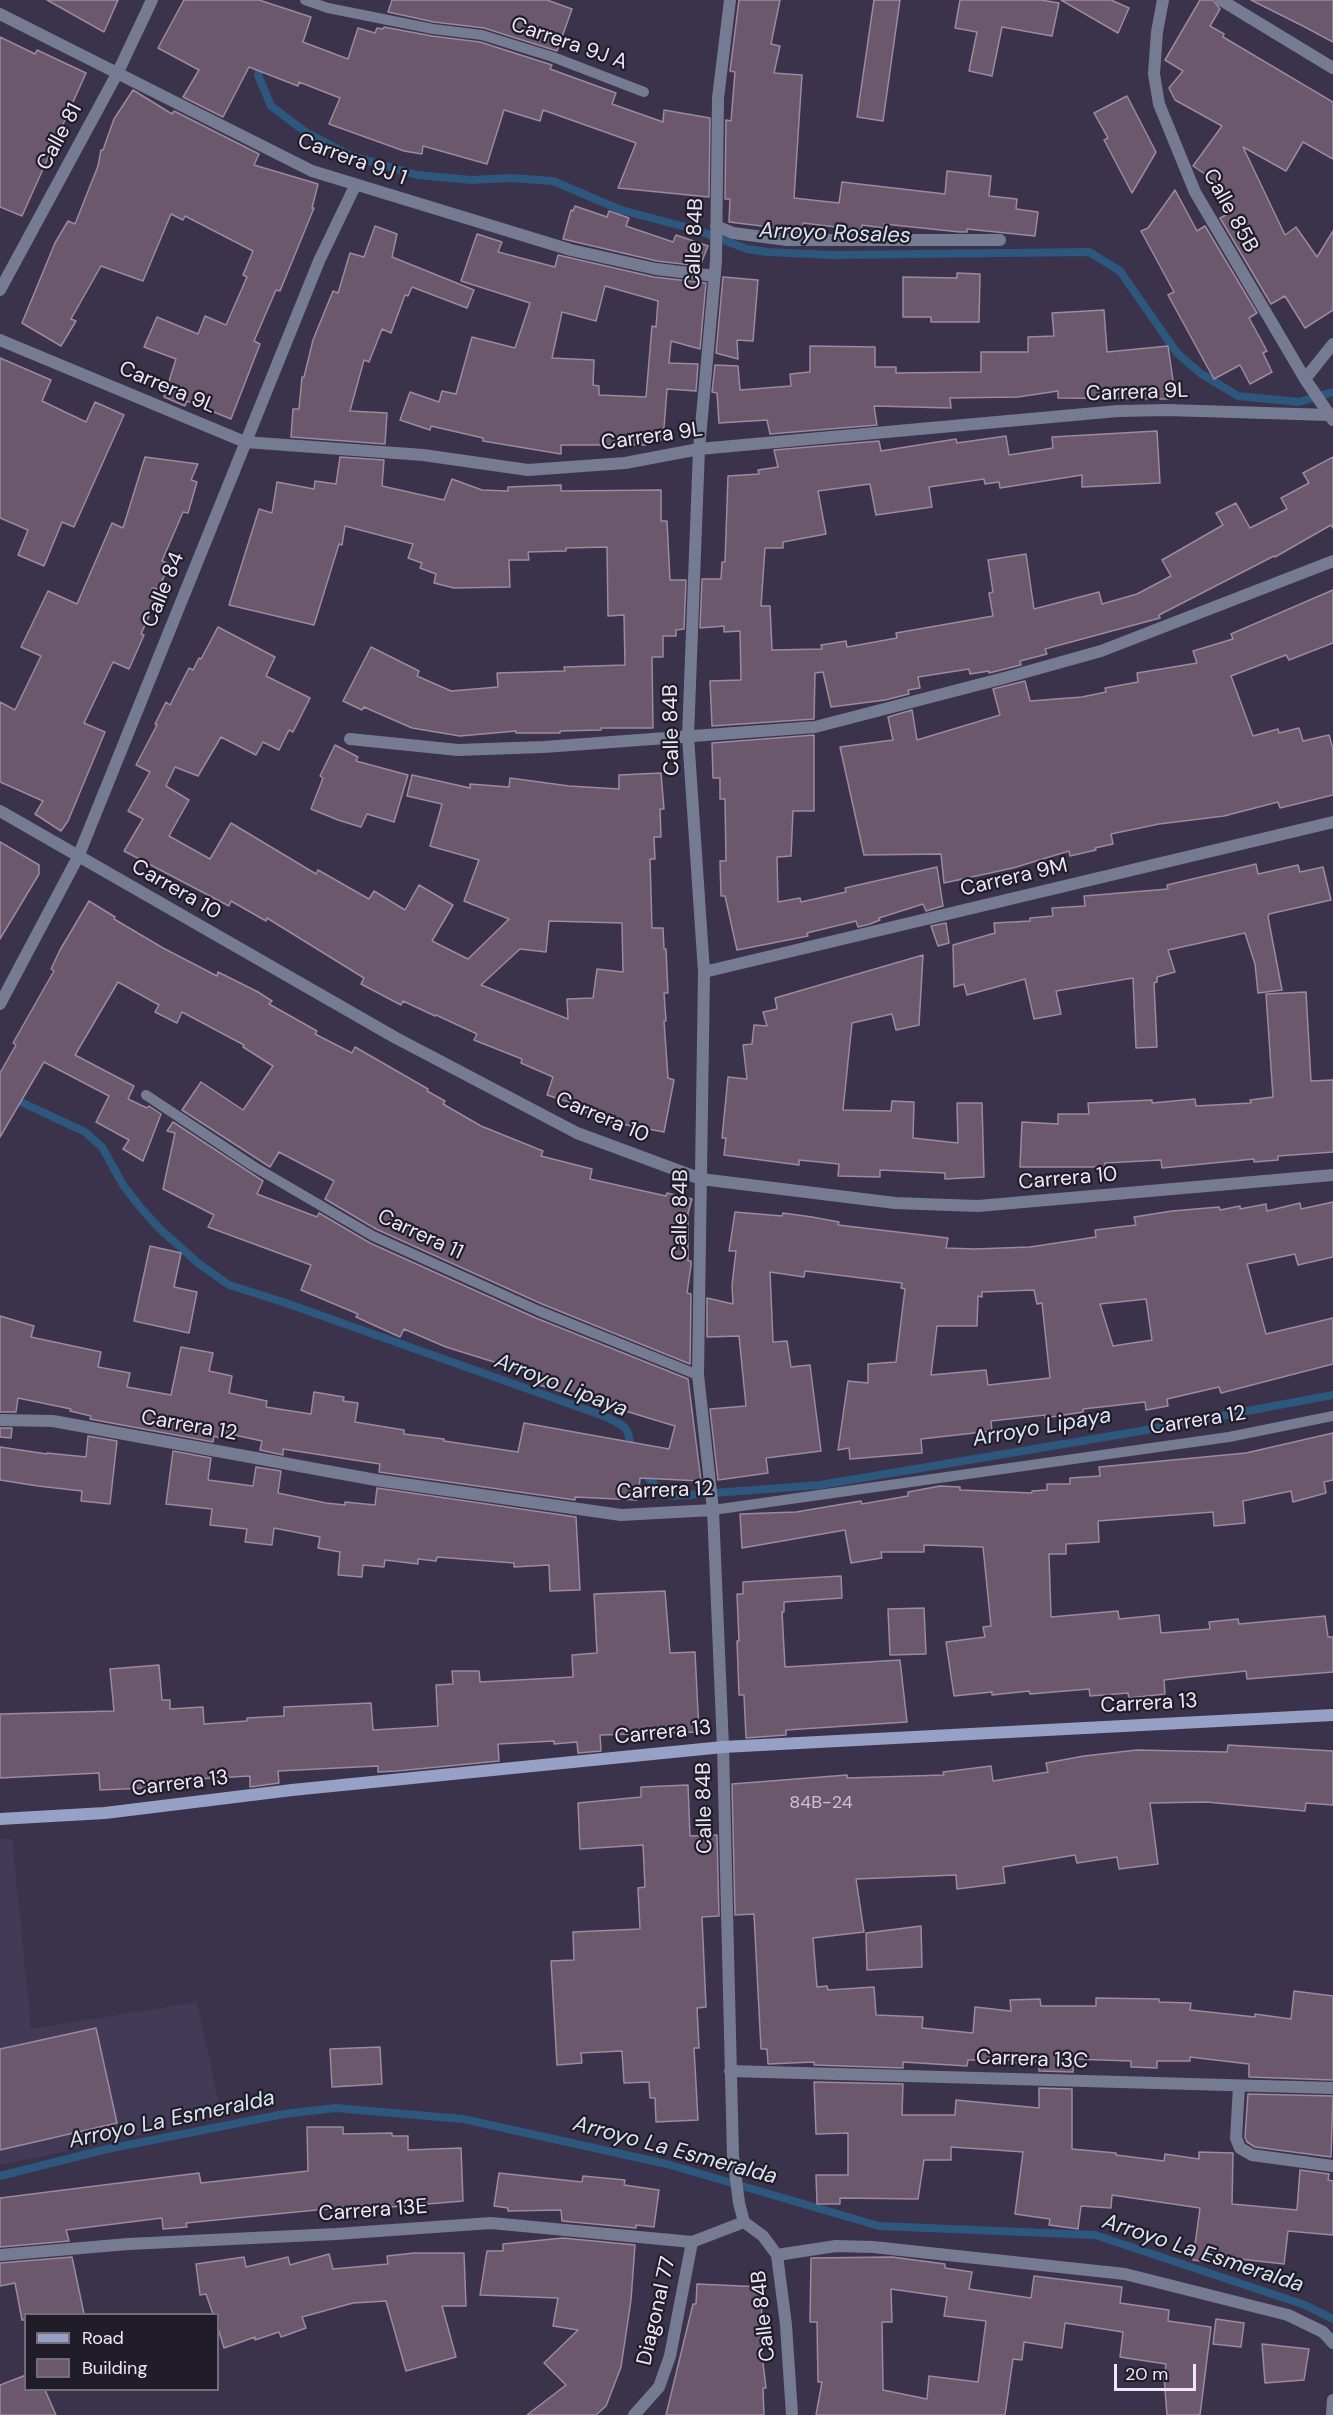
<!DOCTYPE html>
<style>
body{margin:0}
#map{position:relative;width:1333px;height:2415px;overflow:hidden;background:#3a334b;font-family:"DM Sans",sans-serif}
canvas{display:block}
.legend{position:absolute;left:24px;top:2313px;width:195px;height:78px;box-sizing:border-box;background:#201d28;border:2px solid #726e7b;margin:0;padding:8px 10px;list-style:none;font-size:18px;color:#ece8f8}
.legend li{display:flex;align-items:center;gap:12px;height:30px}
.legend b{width:30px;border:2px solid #726e7b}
.scale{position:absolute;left:1114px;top:2364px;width:82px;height:27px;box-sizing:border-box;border:3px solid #ece8f8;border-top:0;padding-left:8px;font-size:18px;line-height:21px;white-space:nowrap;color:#ece8f8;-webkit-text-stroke:4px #201d28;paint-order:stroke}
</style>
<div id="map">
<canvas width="1333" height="2415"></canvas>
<ul class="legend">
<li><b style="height:8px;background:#97a1c5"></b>Road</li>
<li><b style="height:16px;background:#6b586d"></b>Building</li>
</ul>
<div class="scale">20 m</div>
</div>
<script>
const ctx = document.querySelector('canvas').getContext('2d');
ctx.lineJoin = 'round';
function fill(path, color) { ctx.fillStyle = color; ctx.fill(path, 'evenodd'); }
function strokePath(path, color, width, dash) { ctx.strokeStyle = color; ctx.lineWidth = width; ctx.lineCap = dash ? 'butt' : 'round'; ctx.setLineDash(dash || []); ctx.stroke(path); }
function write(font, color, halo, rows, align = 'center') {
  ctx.font = font + ' "DM Sans",sans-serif'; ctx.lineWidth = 4.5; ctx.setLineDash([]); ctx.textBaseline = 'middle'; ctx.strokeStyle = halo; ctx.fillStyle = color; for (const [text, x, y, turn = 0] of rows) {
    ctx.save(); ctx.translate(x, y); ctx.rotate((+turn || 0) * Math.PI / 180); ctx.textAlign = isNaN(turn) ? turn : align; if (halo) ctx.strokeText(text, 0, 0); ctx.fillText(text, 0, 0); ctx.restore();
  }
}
fill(new Path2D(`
 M0 1839H12L31 2029 197 2002 222 2118 0 2165Z`), '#433a58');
strokePath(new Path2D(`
 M262 62 258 75 271 106 307 133 349 155 417 175 471 180 511 178 553 181 621 210 697 230 747 249 768 252 832 255 1089 252 1120 271 1177 353 1200 373 1238 396 1299 402 1333 392
 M0 1092 85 1132 102 1147 123 1185 140 1207 161 1230 198 1263 229 1285 283 1302 604 1416C628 1427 629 1427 631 1453
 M642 1471 660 1490 674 1496 820 1485 1135 1432 1333 1395
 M0 2176 107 2149 284 2114 336 2108 463 2119 667 2164 879 2226 1095 2235 1305 2305 1333 2319`), '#2d577d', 8);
const building = new Path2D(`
 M47 0H118L104 32Z
 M184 0H259L311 17 303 42 348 59 358 28 375 33 377 28 383 29 384 27 432 36 480 42 552 65 550 69 616 93 612 104 663 122 664 110 710 118 709 197 618 188 636 143 543 110 540 121 504 110 487 164 423 146 422 154 404 151 329 124 340 98 299 82 298 86 249 67 223 117 183 97 199 70 158 48Z
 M392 0H547L572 9 557 51 484 28 434 22 388 12Z
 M739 0H780L771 44 780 46 774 73 802 75 794 198 839 203 842 182 945 194 947 171 991 176 989 196 1017 199 1016 209 1038 212 1035 236 967 229V232H960L884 224V228L862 225 861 230 803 223 802 232H794L778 230V228L729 222 730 199H725L726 120 731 121 735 72 730 71Z
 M874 0H900L883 121 857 117Z
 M960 0H1041L1059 3 1052 36 1002 27 992 76 969 71 977 32 955 28Z
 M1061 0H1111L1129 8 1118 33Z
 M1200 0H1213L1220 9 1210 26 1224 34 1223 37 1333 102V159L1303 142 1286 171 1243 147 1285 235 1296 227 1317 257 1333 231V310L1305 328 1285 296 1271 304 1220 218 1234 211 1221 185 1193 166 1222 126 1175 100 1169 88 1183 71 1165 60Z
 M1251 0H1333V42L1303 26Z
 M0 37 35 54 37 50 86 73 22 216 0 207Z
 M133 90 172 114 174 111 259 154 254 165 318 184 312 208H314L280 291 276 290 254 341 260 344 231 419 187 401 185 406 164 397 176 359 144 347 157 317 198 334 205 316 226 325 247 277 243 275 253 251 185 216 183 220 171 214 143 281 101 266 71 319 76 321 61 346 22 323 55 243 68 221 75 224 98 166 101 150H103L114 119Z
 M1127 96 1156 152 1132 193 1104 140 1108 138 1094 113Z
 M1175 190 1197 231 1205 226 1257 313 1249 318 1267 351 1263 353 1272 372 1250 384 1240 365 1214 379 1168 295 1174 292 1141 231 1148 228Z
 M575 206 607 217 609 211 629 218 626 226 673 242 676 235 708 246 700 266 657 261 563 239 571 210 573 211Z
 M375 226 397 234 392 257 474 290 467 308 412 287 408 296 405 295 391 333 382 329 369 362 364 360 350 411 387 413 385 444 291 437 293 409H299L302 377H304L313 340 333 291 338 293 350 253 364 257Z
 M477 234 502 242 498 252 555 267 558 255 654 277 706 283 700 349 671 341 669 363 698 364 696 391 667 389 663 440 646 438V445H561V454L483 441V438L431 426 430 430 400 420 410 392 439 402 442 391 456 394 472 337 515 348 530 303 461 281ZM605 286 658 301 656 327 652 326 646 397 599 395V386L593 385 594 360 552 358 562 312 596 321Z
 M957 273 980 274 979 322H931V317H903V277L957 278Z
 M723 277 758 280 753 341 737 340 738 359 716 353Z
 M1104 310 1107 352 1168 346 1174 387 1168 388 1169 399 1058 398V391L1018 397 950 398 951 408 874 406 877 425 770 434 767 420 719 423 717 393 712 392 715 365 738 366 740 390 791 386 790 374 810 372V346L875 347V367H896V373L981 372V352H1028V337L1054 336 1052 313Z
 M0 358 51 380 42 401 86 422 95 402 124 415 74 527 62 522 44 566 18 555 28 530 0 518Z
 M1157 431 1160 483 1082 487V475L1000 488 999 482 985 484 984 479 929 487 932 507 876 515 870 484 818 491 826 534 783 542V548H765L761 606H770L772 650 822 649 821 645 846 641 847 647 897 638 896 633 993 616 989 593 993 592 988 560 1026 554 1034 609 1099 592 1102 604 1137 594 1171 576 1162 560 1223 525 1216 513 1236 503 1250 528 1287 509 1281 498 1309 483 1303 473 1333 457V528L1331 525 1275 557 1274 556 1159 615 1160 618 1045 649 1047 654 1020 661 1021 665 989 673V671L970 674 969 669 918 677 920 688 908 690 909 694 885 700 831 707 823 672 815 673 814 719 712 726 710 681 741 680 740 631 724 632V626L700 628 702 579H721L722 562H725L728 476 759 474 758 470 778 467 774 450 879 441 881 451 956 439 957 443 1006 436 1009 455 1053 448 1052 437Z
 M145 457 198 464 191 480 197 482 188 513 183 512 162 561 170 564 158 589 152 588 151 592 158 596 141 634 144 635 129 669 113 662 84 723 105 732 68 821 61 831 35 814 43 801 0 782V702L15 710 41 656 21 647 48 591 77 604 112 523 123 528Z
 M340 457 384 460 382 486 444 500 452 479 482 490 508 491V487L561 485V491L661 490V521H667L670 580H686L684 629 676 630V636H663V657H652L653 728H601V730L560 731V733H516V731L460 736 412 728 364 707 362 710 343 701 371 647 419 671 417 676 451 691 498 687 497 673 565 671 564 667 625 665 624 615 608 616 607 547 566 548V551L528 552 529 560H509L510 587 454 588 434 583 436 574 420 568 422 563 408 558 413 544 345 526 342 545 339 544 314 625 229 605 259 509 272 513 277 482 314 489 315 481 336 484Z
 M1333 590V643L1289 660 1286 655 1231 676 1253 736 1278 729 1279 733 1299 728 1303 741 1329 735 1333 749V795L1280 808 1278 802 1224 816 1159 824 1111 834 1113 844 1095 848 1096 850 1070 856 1069 851 1013 868 944 883 941 854 864 855 840 747 893 740 888 717 912 710 917 740 1000 715 993 689 1025 681 1030 701 1082 697 1106 692 1105 688 1138 682 1137 673 1197 663 1193 651 1233 639 1231 634Z
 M218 627 275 657 266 676 310 698 293 732 289 730 279 750 263 742 256 755 221 737 198 776 175 767 166 786 189 800 169 836 210 859 231 823 316 874 318 870 369 899 374 891 405 910 419 885 453 905 432 941 468 959 509 919 464 901 479 860 430 846 442 804 407 796 412 775 470 788V784L509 787 510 778 569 786 619 789V775L661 773 664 809H660L661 837H654L655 859H650L652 928H663L664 949H666L668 993H664L666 1021H664L668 1078 674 1080 664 1132 611 1122 579 1110 581 1106 547 1095 553 1077 521 1063 522 1059 474 1040 477 1034 436 1015 435 1016 403 1001 401 1005 361 984 364 978 267 918 266 921 231 901 229 906 124 851 143 819 128 811 150 772 136 765 157 725 155 724 166 702 170 705 189 668 193 670 199 658 201 659ZM549 921 622 923 623 972 597 969 593 998 567 999 568 1019 481 985 520 949 546 952Z
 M814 735V811H793L791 856 777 857 778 902 800 898 801 902 846 892 845 888 937 867 943 906 926 911 923 904 879 918 880 920 870 924 858 927 856 921 807 933 808 936 737 950 725 896H721L720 861H726L725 799H720V778H713L712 743Z
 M335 745 358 757 356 761 408 775 394 822 367 814 361 827 338 820 311 809 323 778 320 776Z
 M0 842 39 865V874L0 939Z
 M1256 864 1258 874 1298 865 1300 872 1323 867 1331 900 1269 914 1268 917 1282 990 1258 993 1255 964 1245 933 1168 950 1175 972 1157 977V982L1154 983 1157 1047 1136 1048 1133 978 1056 991 1061 1014 1034 1019 1025 979 967 995 964 984 954 987 953 945 995 933 994 923 1030 921V918L1053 916 1052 908 1085 906 1084 896 1168 889 1167 885Z
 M89 901 115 917 114 919 163 948 217 976 218 972 258 992 272 1001 269 1004 317 1031 315 1034 352 1053 355 1047 395 1070 428 1089 427 1091 445 1101 443 1104 481 1126 543 1151 541 1156 592 1169 590 1179 666 1196 667 1193 692 1199 688 1213V1261H691V1265L687 1293 691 1294 690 1364 542 1304 376 1229 325 1199 334 1181 279 1152 270 1167 182 1110 201 1082 243 1110 273 1066 243 1047 244 1045 182 1012 177 1023 155 1012 159 1005 118 982 75 1055 134 1086 128 1099 147 1108 149 1106 161 1114 143 1161 123 1149 129 1140 96 1122 109 1096 44 1062 0 1137V1073L16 1045 13 1043 54 971 51 969 60 950Z
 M946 923 949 943 938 946 931 926Z
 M923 955 919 1025 896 1030 892 1014 852 1023 843 1110 891 1111 892 1101 914 1102 913 1138 958 1143 957 1103H982L984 1177 945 1179V1173L880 1170V1177L838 1176 839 1164 799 1160V1165L724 1155 726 1138H722L728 1077 747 1079 743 1045 752 1044 754 1025 767 1026 763 1012 777 1009 775 998Z
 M1306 992 1311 1081 1333 1080V1152L1278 1156V1160L1254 1162V1159L1162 1168 1161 1160 1105 1163V1167H1020L1022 1122 1058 1124V1114H1089L1088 1103 1152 1100V1103L1195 1099 1196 1106 1251 1103 1250 1100 1273 1097 1266 994Z
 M173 1122 263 1181 257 1194 317 1217 319 1213 370 1243 536 1318 688 1379 701 1481 640 1478 639 1490 636 1491 637 1500 575 1497V1500L379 1472 380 1464 354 1460 283 1449V1455L260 1450 262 1441 221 1432 220 1438 214 1436 213 1442 90 1419 91 1416 70 1411 71 1409 18 1398 16 1412H0V1316L34 1326 31 1337 101 1352 98 1367 130 1373 127 1387 171 1395 181 1347 213 1353 209 1371 232 1376 229 1393 267 1401 266 1407 311 1414 314 1392 344 1397 343 1401 358 1403 355 1422 404 1430V1434L444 1439V1441L518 1452 524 1423 669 1449 675 1426 536 1384 539 1376 446 1347 404 1329 400 1337 356 1317 358 1314 301 1290 311 1265 208 1227 214 1215 163 1189 175 1133 167 1131Z
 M1333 1202V1257L1298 1265 1295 1254 1247 1264 1266 1334 1333 1318V1364L1221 1393 1219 1387 1167 1399 1168 1406 1146 1410 1145 1402 1083 1409V1412L1045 1418V1415L991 1421 992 1431 921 1439 922 1453 850 1459 849 1448 838 1450 848 1381 868 1383V1364L896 1362 905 1289 901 1288 902 1283 805 1271 804 1277 770 1272 773 1342 787 1341 791 1367 810 1365 821 1451 766 1458 768 1473 718 1480 710 1409 746 1406 739 1336 707 1337V1298L733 1304 732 1285 736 1251H729L735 1212 782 1216 783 1213 812 1217 839 1222 838 1225 948 1238 946 1248 975 1249 1030 1247 1096 1237 1095 1230 1136 1225 1134 1217 1172 1211 1219 1207 1220 1210 1240 1206V1209L1266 1204 1267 1211 1300 1203 1301 1209ZM1034 1290 1037 1304 1042 1303 1050 1378 988 1385 986 1370 931 1375 937 1326H977L978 1296 982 1297V1292ZM1146 1299 1152 1340 1113 1346 1100 1304Z
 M150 1246 181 1253 174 1287 197 1292 189 1333 134 1321Z
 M0 1428H12L11 1438 0 1437Z
 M1333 1433V1480L1324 1482 1326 1493 1293 1502 1291 1491 1243 1501 1245 1523 1214 1526 1213 1512 1098 1521 1099 1542 1066 1544V1554H1049L1051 1617 1118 1611 1119 1619 1159 1615 1161 1633 1210 1629 1209 1622 1238 1619 1239 1624 1325 1616 1328 1637H1333V1672L1247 1679 1246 1671 1189 1677 1164 1680 1165 1694 1129 1698 1128 1693 1090 1696 1089 1689 1030 1694 1029 1691 992 1695V1692L954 1696 946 1642 985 1637 983 1627 991 1626 983 1547 924 1545V1552H881L882 1558 851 1563 845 1530 742 1548 740 1514 796 1512 861 1501 862 1504 908 1496V1492L940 1486 960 1487V1490L1032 1493V1491L1047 1490V1484H1070V1478L1100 1476 1099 1467 1246 1453Z
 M88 1436 117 1441 110 1504 81 1501 82 1491 38 1486 0 1480V1447L47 1454V1453L86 1457Z
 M173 1451 211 1458 208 1480 253 1486 256 1467 281 1471 278 1493 326 1503 345 1505V1502L375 1505 377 1488 576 1517 580 1590 550 1591 549 1565 514 1567V1563L437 1557 436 1561 418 1559V1564L385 1560 384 1567 363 1565 362 1577 338 1575 340 1552 318 1548 320 1537 274 1528 272 1545 245 1542 247 1529 210 1525 212 1509 166 1504Z
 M841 1576 842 1598 784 1602V1612H782L785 1667 900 1660 907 1722 786 1730V1735L746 1738 744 1695H739L737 1641H739L737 1594H743V1582Z
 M665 1591 670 1653 695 1652 699 1732 600 1735 601 1751 578 1753 577 1742 554 1744V1741L498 1744 499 1761 397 1771 378 1772V1766L278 1771 279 1783 250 1787V1776L146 1782V1788L100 1790 99 1773 0 1778V1714L114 1711 110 1669 159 1665 162 1700H170V1709L203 1707 204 1724 247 1721V1718L284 1716V1707L371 1703 373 1730 438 1726 436 1685 453 1684 452 1671H479L480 1682 573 1677 572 1655 597 1653 594 1594Z
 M924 1608 926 1654 890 1655 888 1609Z
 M1228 1745 1333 1751V1805L1306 1803 1305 1811 1206 1802 1150 1803 1158 1864 1119 1869 1117 1857 1077 1863 1075 1855 1003 1867 1005 1883 957 1889 956 1875 856 1879 864 1932 813 1938 817 1987 827 1986 828 1990 874 1987 876 2015 923 2017 922 2028 973 2033 975 2007 1011 2011 1010 2000 1040 1999 1041 2006H1096V1998L1159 1999V2002L1191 2003 1190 2010 1255 2017V2014L1291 2019 1294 1991 1333 1996V2080L1249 2077V2064L1190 2057V2061H1157V2068L1131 2067V2061L1073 2059V2072L1039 2071V2062L1012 2063V2060H968L967 2066 903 2062V2068L814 2065V2062L768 2064 767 2049H761L754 1914 735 1915 732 1784 847 1775V1778L944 1775 943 1772 991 1766 993 1781 1048 1772 1046 1763 1084 1756 1137 1750 1227 1752Z
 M688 1785 690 1836 717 1835 719 1916 702 1917 706 2007 697 2008 699 2048H694L698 2120 656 2122 655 2098H650L649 2082 624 2083 622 2051 581 2053 582 2063 557 2065 551 1961 574 1960 573 1932 640 1929 638 1888 645 1887 643 1845 580 1849 578 1803 641 1797V1787Z
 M921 1926 922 1967 867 1970 866 1933Z
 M96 2028 117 2123 0 2150V2049Z
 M380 2047 382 2084 332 2087 330 2049Z
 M814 2082 903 2084 902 2115H955L956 2100 1039 2108V2088L1072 2089V2149L1116 2153V2155L1164 2161 1165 2154 1199 2159V2152L1233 2153 1232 2204 1297 2210 1300 2170 1329 2174 1328 2180 1333 2181V2235L1288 2231 1284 2264 1222 2257 1221 2264 1193 2260 1200 2208 1112 2195 1111 2208 1081 2206 1078 2229 1049 2225 1050 2219 1015 2214 1023 2152 996 2150 951 2147V2160H924L918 2199 840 2198V2204H817L816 2175H848V2133L816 2134Z
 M1248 2094 1333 2096 1331 2157 1255 2147 1247 2142 1245 2137Z
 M307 2127H343V2134L392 2133V2136H408V2150L461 2148 463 2201 367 2209 366 2205 186 2223 187 2227 163 2229 162 2218 66 2230 69 2241 0 2247V2198L199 2173 201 2183 308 2171Z
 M499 2173 582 2182 583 2176 625 2180 624 2185 659 2190 654 2227 636 2225V2228L562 2221 561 2210 508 2211V2208L494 2206Z
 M563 2238 635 2245 631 2300 621 2367 606 2406 596 2415H527L566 2385 544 2363 578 2330 553 2326 558 2298 480 2295 487 2251H503V2244Z
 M414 2253H464L466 2306H442L456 2357 406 2371 386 2301 353 2303 302 2317 306 2328 281 2337 279 2332 255 2340V2337L224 2348 218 2328V2314H213L206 2294 200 2295 196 2264 244 2257 246 2267 288 2257 290 2265 329 2254 333 2269 388 2264 387 2256Z
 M72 2257 84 2314H26V2320H22L15 2283 0 2286V2263Z
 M892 2257 945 2264V2268L972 2272 969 2289 1031 2298 1034 2276 1122 2287 1120 2303 1169 2310 1168 2321 1211 2327 1200 2415H1167L1164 2377 1166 2364 1120 2357 1123 2332 1065 2323 1062 2348 1024 2342 1022 2360 1013 2359 1005 2415H816L822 2382H818L817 2322H810L811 2258ZM891 2289 947 2297 944 2316 986 2321 978 2382 929 2376 927 2399 883 2390 882 2322H892Z
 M697 2284 763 2287 760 2338 766 2388H763L764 2415H666L693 2304H696Z
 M1216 2319 1244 2323 1241 2347 1213 2344Z
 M1262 2344 1309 2349 1304 2380 1265 2383Z
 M26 2375V2390H45L56 2415H0V2385Z`);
fill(building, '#6b586d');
strokePath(building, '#9d89a0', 1.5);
strokePath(new Path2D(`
 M305 0 328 8 433 29 482 35 553 57 644 92
 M146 1095 253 1166 373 1236 539 1311 698 1375
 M713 1510 1229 1437 1333 1416`), '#757b92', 10);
strokePath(new Path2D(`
 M730 0 718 98 716 261 699 449 688 736 704 972 698 1375 713 1510 723 1747 733 2156 739 2203 744 2222 763 2236 777 2255 786 2325 792 2415
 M1163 0 1157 32 1154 74 1159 104 1195 192 1305 379 1333 420
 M1221 0 1333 68
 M0 14 312 171 571 250 656 269 715 276
 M716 226 733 233 787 240H1000
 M0 290 118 72 152 0
 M0 340 245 442 423 455 528 470 625 463 699 449 1118 411 1168 410 1329 415
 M1305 379 1333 344
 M350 739 458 750 544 747 815 727 1008 677 1101 651 1333 561
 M0 811 396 1038 577 1133 701 1179 895 1203 978 1206 1333 1175
 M704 972 1333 822
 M0 1004 78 857 319 261 355 186
 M0 1420 53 1421 376 1480 621 1515 713 1510
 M730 2071 1333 2088
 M1239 2086 1236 2138 1240 2148 1252 2155 1333 2166
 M0 2255 128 2244 336 2234 491 2223 692 2242 744 2222
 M777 2255 836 2246 873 2247 1125 2274 1288 2315 1323 2332 1333 2343
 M634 2415 659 2387 670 2356 692 2242
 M1332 2415 1333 2400`), '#757b92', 12);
strokePath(new Path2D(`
 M0 1819 105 1813 292 1790 723 1747 1333 1715`), '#97a1c5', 12);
write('18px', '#ccc4d5', null, [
 ["84B-24",821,1803]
]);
write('21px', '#ece8f8', '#201d28', [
 ["Carrera 9J A",569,44,19],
 ["Calle 81",60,137,-62],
 ["Carrera 9J 1",352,160,20],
 ["Calle 85B",1230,211,61],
 ["Calle 84B",695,244,-88],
 ["Carrera 9L",167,388,23],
 ["Carrera 9L",1137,393,-2],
 ["Carrera 9L",652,437,-8],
 ["Calle 84",164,590,-68],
 ["Calle 84B",672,730,-91],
 ["Carrera 9M",1014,878,-13],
 ["Carrera 10",176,890,30],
 ["Carrera 10",602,1118,23],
 ["Carrera 10",1068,1179,-5],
 ["Calle 84B",681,1215,-89],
 ["Carrera 11",420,1235,25],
 ["Carrera 12",1198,1421,-9],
 ["Carrera 12",189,1426,10],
 ["Carrera 12",665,1491,-2],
 ["Carrera 13",1149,1704,-3],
 ["Carrera 13",663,1733,-6],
 ["Carrera 13",180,1784,-7],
 ["Calle 84B",705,1808,-91],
 ["Carrera 13C",1032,2060,2],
 ["Carrera 13E",373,2211,-4],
 ["Diagonal 77",657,2311,-77],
 ["Calle 84B",764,2316,-96]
]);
write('italic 22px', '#d9e6f2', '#201d28', [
 ["Arroyo Rosales",835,234,2],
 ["Arroyo Lipaya",561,1386,21],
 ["Arroyo Lipaya",1042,1428,-10],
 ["Arroyo La Esmeralda",172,2120,-12],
 ["Arroyo La Esmeralda",675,2151,15],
 ["Arroyo La Esmeralda",1203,2254,18]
]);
</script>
